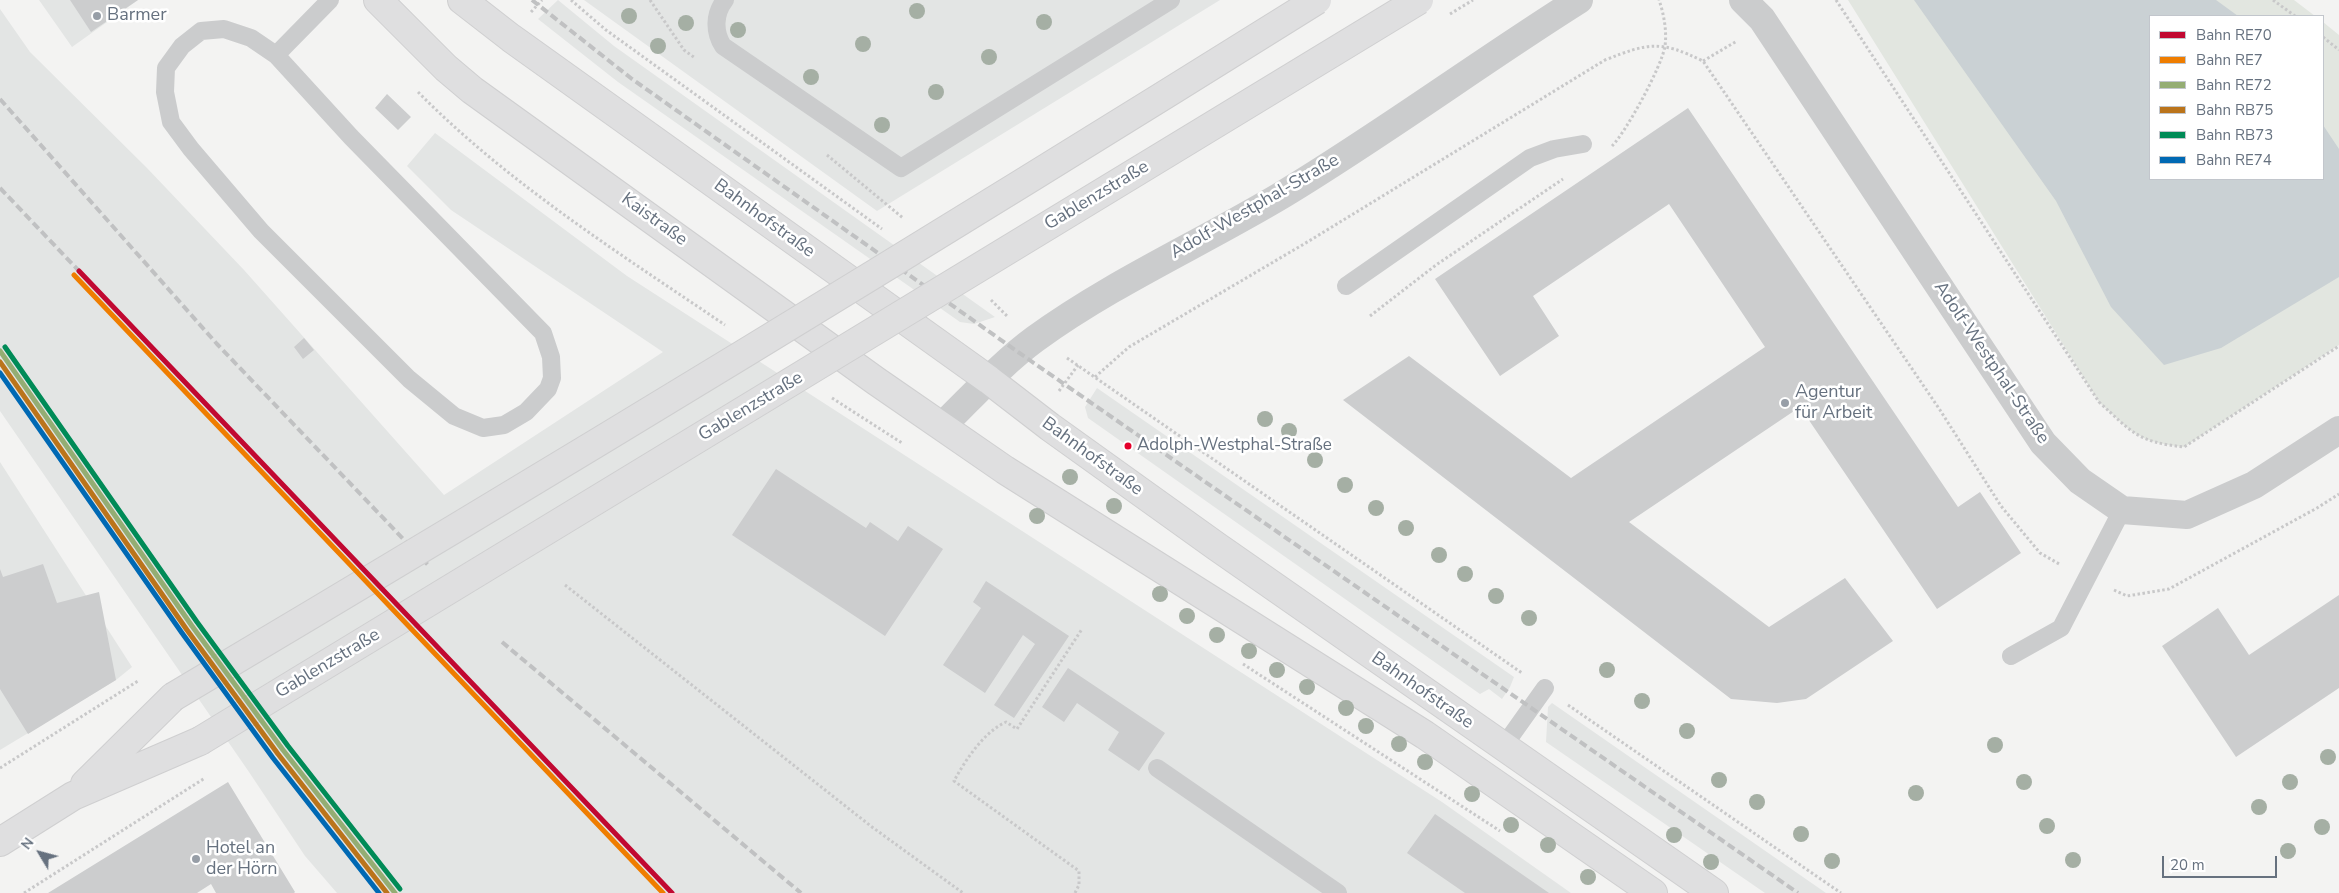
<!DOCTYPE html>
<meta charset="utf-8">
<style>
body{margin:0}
#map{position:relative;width:2339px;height:893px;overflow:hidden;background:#f3f3f2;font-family:"Nunito Sans",sans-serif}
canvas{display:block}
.legend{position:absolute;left:2149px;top:15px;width:175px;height:165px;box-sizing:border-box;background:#fff;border:1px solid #c2c6cc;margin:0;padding:6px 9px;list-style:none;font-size:15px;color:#66717f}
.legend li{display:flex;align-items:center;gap:10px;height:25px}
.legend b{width:25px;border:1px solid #c2c6cc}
.north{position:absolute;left:15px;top:828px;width:50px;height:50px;-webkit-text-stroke:4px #fff;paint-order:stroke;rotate:307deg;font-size:14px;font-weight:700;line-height:20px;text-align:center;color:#66717f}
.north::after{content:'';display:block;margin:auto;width:18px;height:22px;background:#66717f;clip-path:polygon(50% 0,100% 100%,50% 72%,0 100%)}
.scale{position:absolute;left:2162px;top:856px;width:115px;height:22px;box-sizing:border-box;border:2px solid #66717f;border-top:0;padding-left:6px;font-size:15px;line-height:18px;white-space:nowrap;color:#66717f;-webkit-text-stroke:4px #fff;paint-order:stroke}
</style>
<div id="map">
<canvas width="2339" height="893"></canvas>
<ul class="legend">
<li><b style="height:6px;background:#c10831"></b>Bahn RE70</li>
<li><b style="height:6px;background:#ef7d00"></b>Bahn RE7</li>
<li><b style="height:6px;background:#94ad73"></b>Bahn RE72</li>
<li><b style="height:6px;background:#bb741b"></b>Bahn RB75</li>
<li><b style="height:6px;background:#008b57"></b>Bahn RB73</li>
<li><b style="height:6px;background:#0069b4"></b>Bahn RE74</li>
</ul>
<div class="north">N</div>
<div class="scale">20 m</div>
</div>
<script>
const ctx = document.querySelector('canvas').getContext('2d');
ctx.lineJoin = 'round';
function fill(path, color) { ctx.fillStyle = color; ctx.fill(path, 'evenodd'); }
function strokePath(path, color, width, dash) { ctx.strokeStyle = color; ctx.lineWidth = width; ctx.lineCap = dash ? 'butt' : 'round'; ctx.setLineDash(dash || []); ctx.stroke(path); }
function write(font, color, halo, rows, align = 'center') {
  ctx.font = font + ' "Nunito Sans",sans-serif'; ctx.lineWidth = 5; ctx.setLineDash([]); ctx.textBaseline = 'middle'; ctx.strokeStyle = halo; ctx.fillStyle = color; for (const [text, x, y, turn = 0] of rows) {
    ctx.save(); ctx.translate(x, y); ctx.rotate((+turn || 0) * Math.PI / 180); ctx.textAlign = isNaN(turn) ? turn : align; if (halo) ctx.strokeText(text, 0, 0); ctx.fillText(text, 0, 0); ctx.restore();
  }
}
fill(new Path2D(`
 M39 0H138L72 47Z
 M558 0 614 46 995 317 974 324 960 322 618 82 538 19Z
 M584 0H1220L877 211Z
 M0 9 30 52 147 168 244 270 444 495 663 352 451 210 407 166 435 133 627 276 1442 802 1571 893H337L305 856 249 772 0 411Z
 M1097 388 1514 677 1510 687 1502 699 1489 689 1480 694 1088 418 1085 407Z
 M0 462 132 667 116 680 0 750Z
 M1552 703 1826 893H1765L1546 742 1548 707Z`), '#e3e5e4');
fill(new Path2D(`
 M1848 0H2294L2315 16H2150V179H2323V22L2339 35V345L2184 447C2137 442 2132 432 2099 402Z`), '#e2e6e0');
fill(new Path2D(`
 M1914 0H2216L2238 16H2150V179H2323V125L2339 149V277L2221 348 2164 365 2111 307 2056 201Z`), '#cad1d4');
fill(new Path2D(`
 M70 0H138L91 32Z
 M387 94 411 117 398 130 375 108Z
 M1688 108 1958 507 1980 492 2021 553 1937 609 1800 407 1629 522 1769 627 1845 578 1893 641 1806 699 1777 703 1731 699 1343 400 1409 356 1571 478 1765 347 1669 204 1533 296 1559 336 1500 376 1435 279Z
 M304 338 314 350 303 359 294 347Z
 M776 469 866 528 870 522 898 541 908 526 943 549 885 636 732 535Z
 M43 564 57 603 99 592 116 680 28 734 0 689V569L3 577Z
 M986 581 1069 636 1014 718 994 705 1035 644 1023 635 985 693 943 665 981 608 973 602Z
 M2339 595V688L2236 757 2162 646 2218 608 2249 655Z
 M1068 668 1165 733 1139 771 1108 750 1119 732 1077 703 1064 722 1042 707Z
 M228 782 295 892 294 893H216L211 884 197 893H48Z
 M1435 814 1549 893H1465L1407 853Z`), '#cccdce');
const secondary = new Path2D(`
 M378 0 446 68 472 90 876 381 1005 470 1425 735 1653 893
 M462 0 511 38 989 380 1050 427 1216 546 1714 893
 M85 784 173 697
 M0 842 73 796 200 741`);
strokePath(secondary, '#cfcfd0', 30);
strokePath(new Path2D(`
 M571 0 606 30 882 229
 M650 0 684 50 695 58
 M1836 0 2099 402C2132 432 2137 442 2184 447L2339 346
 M2273 0 2295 16
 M531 12 542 0
 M2323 37 2339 50
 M1703 61 1737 41
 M418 92C509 184 619 253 725 325
 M1612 146C1626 132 1662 66 1665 46 1667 32 1664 14 1659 0
 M827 155 903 218
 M991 300 1008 317
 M1370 316 1436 265 1563 179
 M1067 358 1522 673
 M1095 377 1129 347 1309 241 1605 60C1648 43 1660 40 1703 61L1940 410 2001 506 2040 553 2061 565
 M1059 391 1078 365
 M832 398 902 443
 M565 585 872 827 963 893
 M2114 590 2127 596 2169 589 2317 508 2339 494
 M1243 664 1500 831
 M1568 705 1841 893
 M0 768 138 681
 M24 893 205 778
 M1075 893 1079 885V871L954 781C966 759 984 732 1006 722L1017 729 1082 629`), '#c8c8c9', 3, [2.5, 2.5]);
strokePath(new Path2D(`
 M725 0C714 14 714 32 723 46L901 168 1171 0
 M224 29 251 38 276 55 351 137 543 333 551 357 552 378 548 389 526 412 504 425 483 428 454 416 409 379 261 231 191 149 171 122 165 92 166 68 182 46 201 31Z
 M276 55 330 0
 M1346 286 1530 158 1554 149 1583 144
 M2011 656 2061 628 2122 510
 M1503 747 1545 688
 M1157 768 1338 893`), '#cbcccd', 18);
strokePath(new Path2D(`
 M1743 0 1762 19 2043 443 2080 481 2122 510 2187 515 2254 485 2339 430
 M942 426C972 397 1001 364 1035 339 1112 283 1200 244 1282 195 1383 134 1479 63 1579 0`), '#cbcccd', 28);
strokePath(secondary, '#dfdfe0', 28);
strokePath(new Path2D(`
 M532 0 632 79 1018 352 1798 893
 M0 99 217 344 430 567
 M0 188 79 271
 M502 642 801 893`), '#c0c1c2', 4, [8, 4]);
const secondaryBridge = new Path2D(`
 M173 697C557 469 938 237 1317 0
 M200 741 1419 0`);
strokePath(secondaryBridge, '#cfcfd0', 30, []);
strokePath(new Path2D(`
 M1450 14 1473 0`), '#c8c8c9', 3, [2.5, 2.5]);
strokePath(secondaryBridge, '#dfdfe0', 28);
strokePath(new Path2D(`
 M79 271 672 893`), '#c10831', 5);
strokePath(new Path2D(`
 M74 275 663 893`), '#ef7d00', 5);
strokePath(new Path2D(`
 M0 351 192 626 283 750 395 893`), '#94ad73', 5);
strokePath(new Path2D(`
 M0 362 187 630 278 754 387 893`), '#bb741b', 5);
strokePath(new Path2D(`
 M5 347 197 622 288 746 400 889`), '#008b57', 5);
strokePath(new Path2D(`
 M0 373 182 633 273 758 379 893`), '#0069b4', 5);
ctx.fillStyle = '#a5afa4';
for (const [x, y] of [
 [917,11],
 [629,16],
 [1044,22],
 [686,23],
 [738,30],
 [863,44],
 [658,46],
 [989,57],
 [811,77],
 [936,92],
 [882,125],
 [1265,419],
 [1289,431],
 [1315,460],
 [1070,477],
 [1345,485],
 [1114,506],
 [1376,508],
 [1037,516],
 [1406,528],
 [1439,555],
 [1465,574],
 [1160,594],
 [1496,596],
 [1187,616],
 [1529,618],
 [1217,635],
 [1249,651],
 [1277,670],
 [1607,670],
 [1307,687],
 [1642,701],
 [1346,708],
 [1366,726],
 [1687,731],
 [1399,744],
 [1995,745],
 [2328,757],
 [1425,762],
 [1719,780],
 [2024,782],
 [2290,782],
 [1916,793],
 [1472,794],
 [1757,802],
 [2259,807],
 [1511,825],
 [2047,826],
 [2322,827],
 [1801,834],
 [1674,835],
 [1548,845],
 [2288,851],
 [2073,860],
 [1832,861],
 [1711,862],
 [1588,877]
]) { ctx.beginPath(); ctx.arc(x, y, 8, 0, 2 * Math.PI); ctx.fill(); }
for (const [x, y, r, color] of [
 [97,16,5,"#979ea7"],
 [1785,403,5,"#979ea7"],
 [1128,446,4.5,"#e4002b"],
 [196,859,5,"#979ea7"]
]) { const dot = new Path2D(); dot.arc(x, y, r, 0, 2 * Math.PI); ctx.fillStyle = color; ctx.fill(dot); strokePath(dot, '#fff', 2); }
write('17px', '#66717f', '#fff', [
 ["Adolph-Westphal-Straße",1137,446]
], 'left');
write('18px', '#66717f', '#fff', [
 ["Barmer",107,16],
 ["Agentur",1795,393],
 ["für Arbeit",1795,414],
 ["Hotel an",206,849],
 ["der Hörn",206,870]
], 'left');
write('18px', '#66717f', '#fff', [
 ["Gablenzstraße",1097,196,-31],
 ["Adolf-Westphal-Straße",1255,207,-30],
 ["Bahnhofstraße",764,219,36],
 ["Kaistraße",654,220,36],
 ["Adolf-Westphal-Straße",1991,363,56],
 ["Gablenzstraße",751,407,-31],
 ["Bahnhofstraße",1092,457,36],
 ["Gablenzstraße",328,664,-31],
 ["Bahnhofstraße",1422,691,35]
]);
</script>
